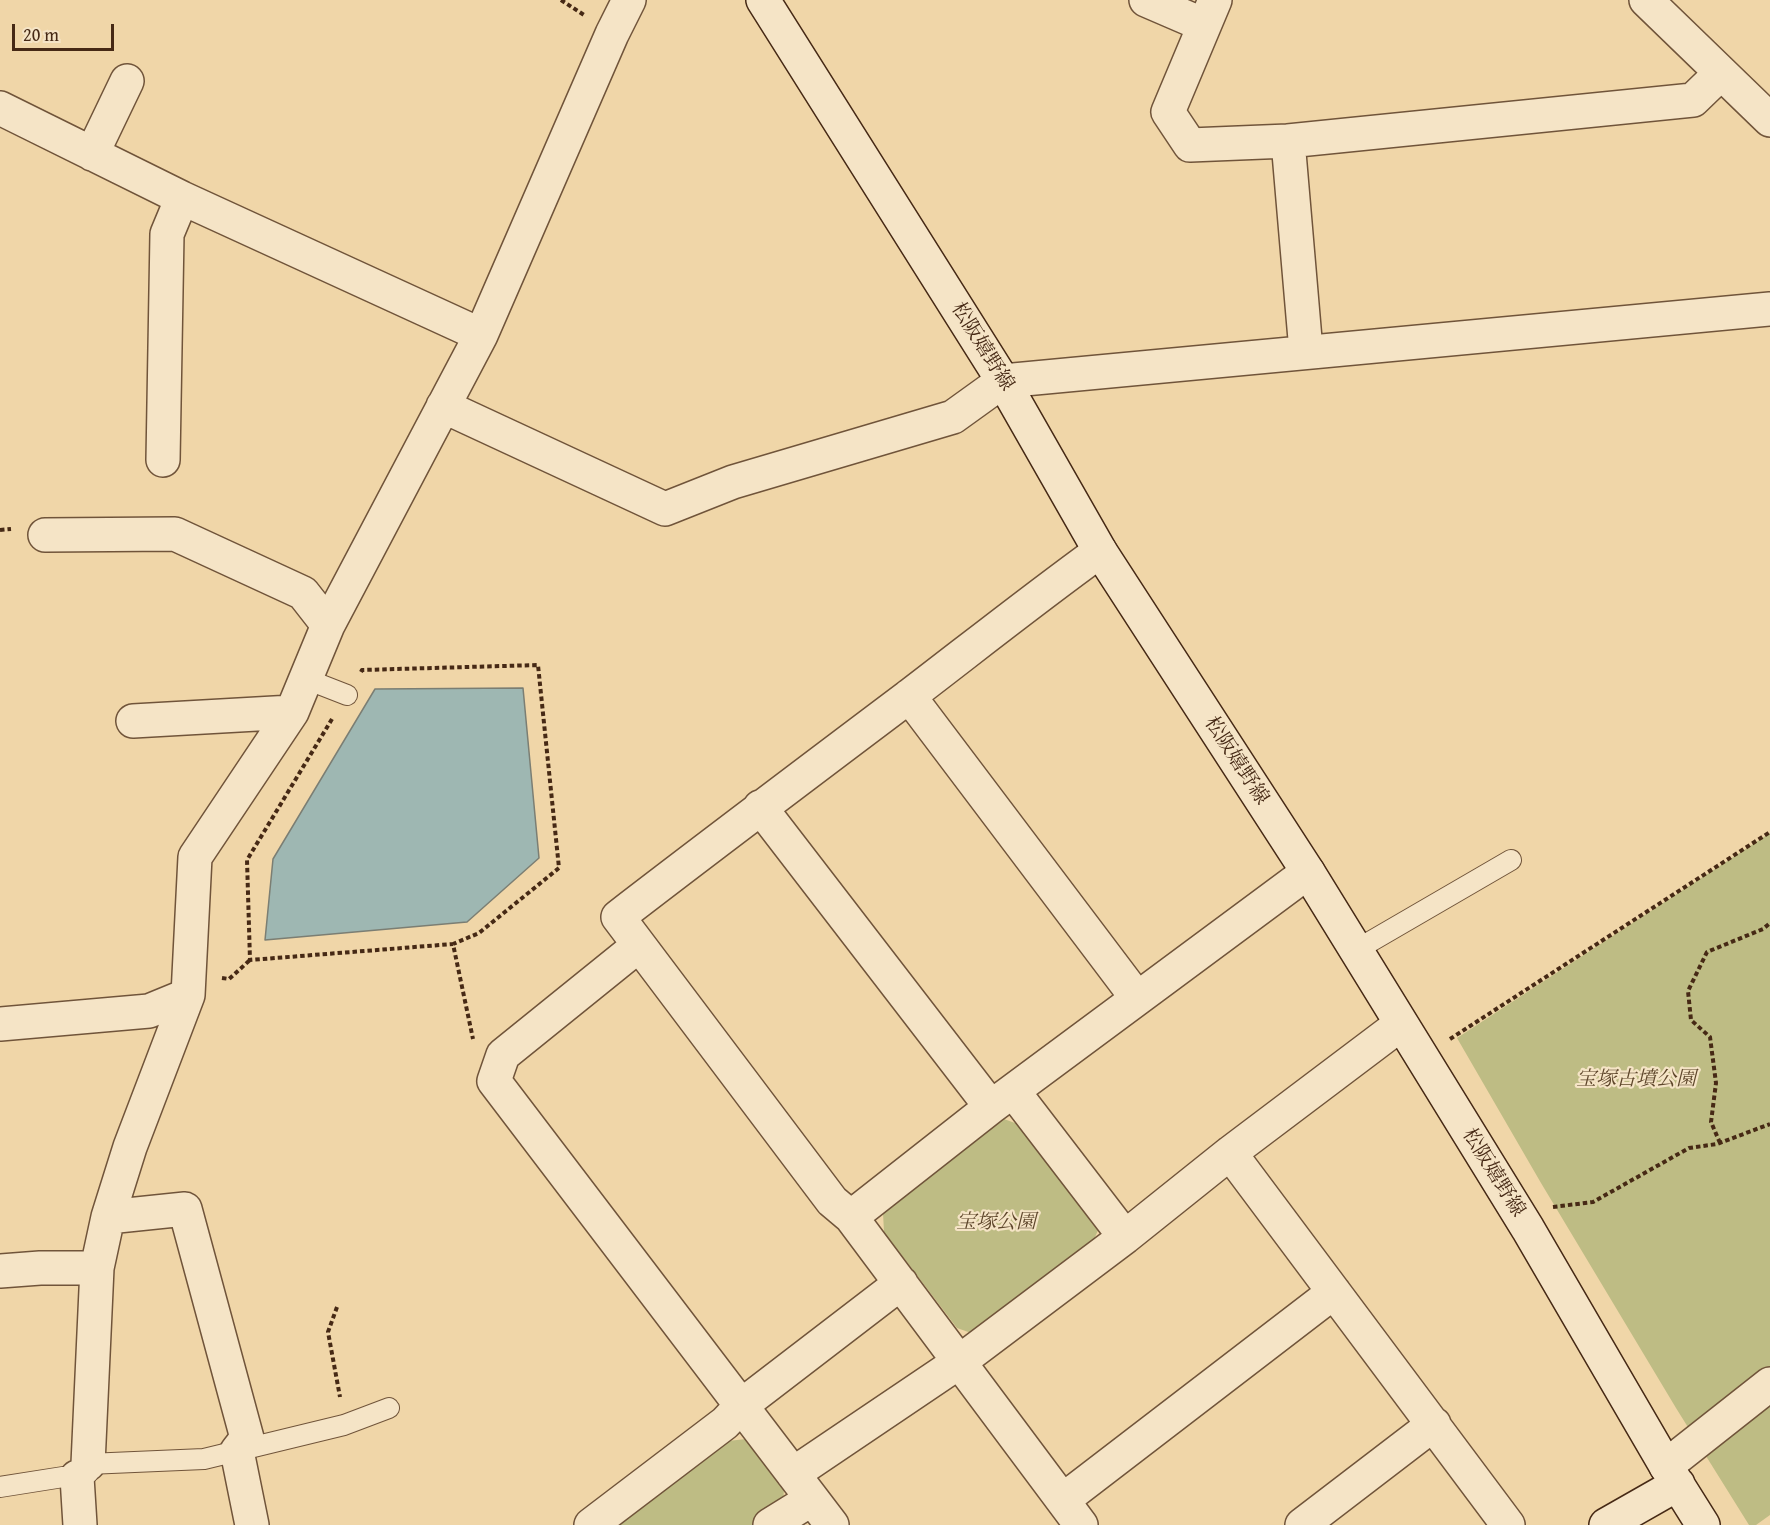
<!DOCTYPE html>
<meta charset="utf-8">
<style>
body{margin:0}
#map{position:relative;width:1770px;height:1525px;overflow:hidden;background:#f0d6a8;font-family:"Gentium Book Plus",serif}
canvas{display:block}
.scale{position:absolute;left:12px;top:24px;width:102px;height:27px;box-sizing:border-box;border:3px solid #462915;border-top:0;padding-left:8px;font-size:18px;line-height:21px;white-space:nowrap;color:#462915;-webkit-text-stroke:4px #f5e4c6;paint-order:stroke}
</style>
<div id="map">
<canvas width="1770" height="1525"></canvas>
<div class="scale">20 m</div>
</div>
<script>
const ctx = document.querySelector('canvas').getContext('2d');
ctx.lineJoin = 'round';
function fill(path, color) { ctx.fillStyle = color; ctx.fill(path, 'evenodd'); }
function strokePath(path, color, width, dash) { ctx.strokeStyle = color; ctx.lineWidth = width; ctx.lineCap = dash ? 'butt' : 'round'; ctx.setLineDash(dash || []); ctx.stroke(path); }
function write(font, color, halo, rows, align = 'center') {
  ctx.font = font + ' "Gentium Book Plus","Noto Serif JP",serif'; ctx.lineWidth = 4.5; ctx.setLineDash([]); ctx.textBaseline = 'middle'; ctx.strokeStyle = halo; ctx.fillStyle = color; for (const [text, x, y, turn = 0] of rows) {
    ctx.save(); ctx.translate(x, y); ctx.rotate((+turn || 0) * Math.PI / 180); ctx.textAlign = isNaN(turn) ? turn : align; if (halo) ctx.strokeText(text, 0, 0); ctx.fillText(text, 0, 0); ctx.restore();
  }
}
fill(new Path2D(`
 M1770 833V1515L1756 1525H1749L1676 1408 1541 1183 1457 1038Z
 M1004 1119 1023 1126 1100 1226 1090 1248 974 1334 957 1328 884 1232 883 1213Z
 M746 1439 784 1488 783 1506 752 1525H615L728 1441Z`), '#bebc84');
const water = new Path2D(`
 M523 688 539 858 467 922 265 940 273 859 375 689Z`);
fill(water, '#9eb7b2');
strokePath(water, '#7b7e73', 1.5);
const lane = new Path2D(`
 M306 679 347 695
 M1356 950 1511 860
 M0 1487 63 1477H77L88 1473V1464L204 1459 344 1425 389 1408`);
const street = new Path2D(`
 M1146 0 1204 25
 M1215 0 1168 112 1190 145 1288 141 1306 351
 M1646 0 1770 120
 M0 108 182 198 481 335
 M1288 141 1693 100 1721 73
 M92 154 127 81
 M443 406 665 509 733 482 953 417 1003 381 1770 309
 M163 460 167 234 182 198
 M45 535 175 534 303 593 328 625
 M909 696 1137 998
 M133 721 292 712
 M760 807 991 1107
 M638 946 503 1055 494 1081 832 1525
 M0 1024 149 1011 188 995
 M1013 1091 1125 1237
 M1230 1153 1508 1525
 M108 1217 185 1209 247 1438 237 1451 252 1525
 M851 1217 991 1107 1308 872
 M0 1271 40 1268H97
 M88 1464 97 1268 108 1217 130 1147 188 995 195 857 292 712 328 625 481 335 612 34 629 0
 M1666 1466 1770 1384
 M793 1474 959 1362 1125 1237 1230 1153 1401 1024
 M77 1477 80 1525
 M1063 1500 1334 1292
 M591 1525 725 1423 742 1405 901 1283
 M770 1525 812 1499
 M1081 1525 851 1217 832 1201 618 917C714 843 811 770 908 697 972 648 1035 598 1100 551
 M1302 1525 1434 1424`);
const secondary = new Path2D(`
 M763 0 1003 381 1100 551 1308 872 1528 1229 1666 1466 1703 1525
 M1606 1525 1678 1484`);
strokePath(lane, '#70543a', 22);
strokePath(street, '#70543a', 36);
strokePath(secondary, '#462915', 36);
strokePath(new Path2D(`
 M561 0 584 15
 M0 530 11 529
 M361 672 362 670 538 665 559 868 479 933 453 944 473 1039
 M332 719 247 860 250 960 453 944
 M222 978 229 979 250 960
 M1450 1039 1770 832
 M1720 1143 1711 1122 1716 1083 1710 1037 1691 1020 1688 991 1707 952 1763 929 1770 923
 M1553 1207 1593 1202 1689 1148 1717 1144 1770 1124
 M337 1307 328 1332 340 1397`), '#462915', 4, [4.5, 3]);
strokePath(lane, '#f5e4c6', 20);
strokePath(street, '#f5e4c6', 33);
strokePath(secondary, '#f5e4c6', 33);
write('20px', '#462915', '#f5e4c6', [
 ["松阪嬉野線",982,347,58],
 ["松阪嬉野線",1236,761,57],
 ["松阪嬉野線",1493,1173,58]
]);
write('italic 20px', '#5e462b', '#f5e4c6', [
 ["宝塚古墳公園",1636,1080],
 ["宝塚公園",996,1223]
]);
</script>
